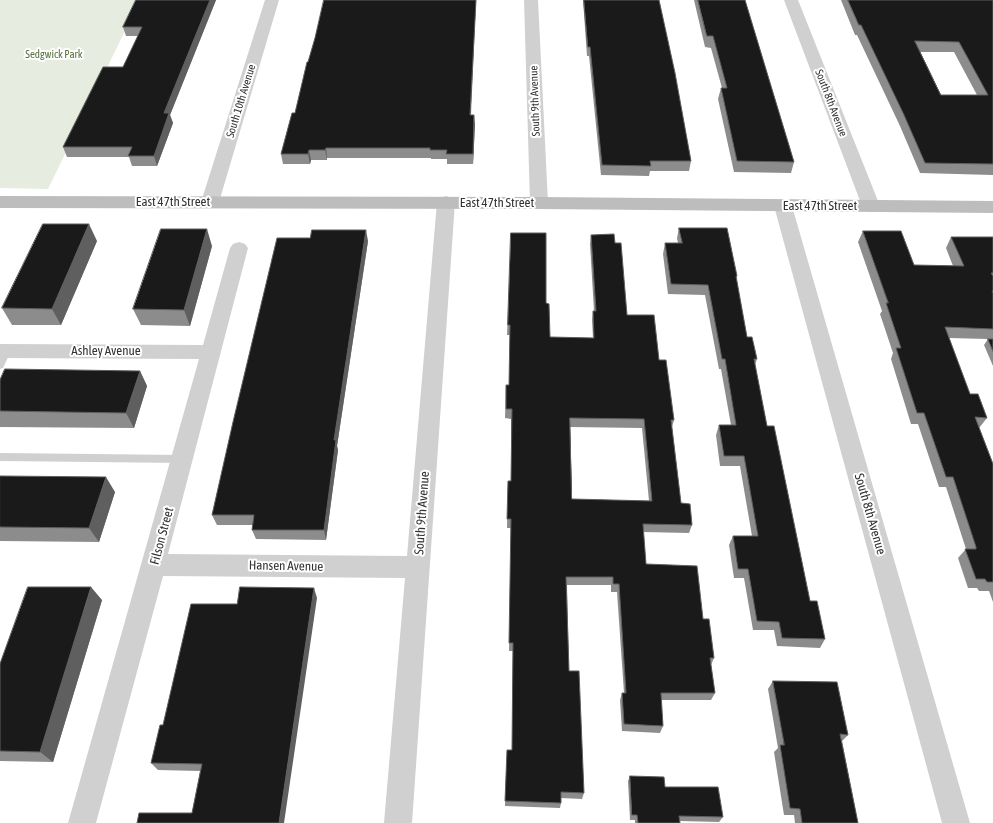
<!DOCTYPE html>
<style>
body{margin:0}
canvas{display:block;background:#fff}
</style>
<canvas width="993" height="823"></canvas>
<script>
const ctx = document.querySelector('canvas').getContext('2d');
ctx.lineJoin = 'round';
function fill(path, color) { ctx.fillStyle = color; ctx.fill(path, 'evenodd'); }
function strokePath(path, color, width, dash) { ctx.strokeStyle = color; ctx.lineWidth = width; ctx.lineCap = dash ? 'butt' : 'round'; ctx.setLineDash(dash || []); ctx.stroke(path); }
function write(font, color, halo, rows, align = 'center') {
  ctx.font = font + ' "Asap Condensed",sans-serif'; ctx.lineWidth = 4; ctx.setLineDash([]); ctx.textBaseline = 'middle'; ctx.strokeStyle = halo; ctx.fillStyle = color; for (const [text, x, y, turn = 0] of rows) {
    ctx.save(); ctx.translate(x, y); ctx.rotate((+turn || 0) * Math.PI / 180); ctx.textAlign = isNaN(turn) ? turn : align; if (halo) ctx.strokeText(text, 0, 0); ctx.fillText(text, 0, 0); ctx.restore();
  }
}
fill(new Path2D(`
 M0 0H140L48 189 0 188Z`), '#e6ecdf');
fill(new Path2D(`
 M6 347 11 351 3 368 0 369V354L3 348Z
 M0 453 183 455 187 456 188 459 187 462 183 463 0 461Z`), '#d0d0d0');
fill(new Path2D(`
 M265 0H279L219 202 216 206 210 208 204 206 201 202Z
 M524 0H538L548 203 545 207 539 209 533 207 530 203Z
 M784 0H798L880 206 877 210 871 212 865 210 862 206Z
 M446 196 452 198 455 202 412 823H384L405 578 163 576 96 823H68L199 359 0 358V344L203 345 230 248 233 244 239 242 245 244 248 248 168 554 407 556 437 202 440 198Z
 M783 200 789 202 792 206 970 823H942L774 206 777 202Z`), '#d0d0d0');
fill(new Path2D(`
 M0 196 539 197 993 201V213L539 209 0 208Z`), '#bdbdbd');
fill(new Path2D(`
 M136 0H216L170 115 173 123 157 166H132L129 157H67L63 147 123 67 138 36H126L123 27Z
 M324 0H476L471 115 475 124 473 164H447V159H431V158H327V160H311L310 164H283L281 154 295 113 315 38Z
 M583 0H659L691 161 689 171H650L649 176 601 175 589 56H587Z
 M694 0H745L794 162 791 173 734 172 718 99 721 88H722L711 48 705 47Z
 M841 0H993V175L920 173 900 126 857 35H855ZM920 52H954L977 95H941Z
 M679 228 737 276 736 280 747 337 757 359 755 365 767 426 810 601 825 639 820 648 777 646 774 630H753L744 578H734L729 545 733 536H752L740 466H720L716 435 719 425H731L721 369H719L705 295 668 294 663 254 665 243H678L677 238Z
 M863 231 914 265 953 266 946 248 951 237H993V366L984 345 988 339 949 338 970 394 987 418 979 428 993 464V602L989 591H979L977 588H968L958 558 966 549 946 487H939L918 424H911L891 359 893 353 880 314 882 311 858 242Z
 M511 233 546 303 550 337 593 338 592 320 593 311H594L590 244 591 235 615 243 627 315 659 360 674 420 672 427 681 503 692 525 689 533 643 532 646 564 703 619 714 658 711 665 715 693 711 700H661L663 726 660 733 622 731 620 700 622 693H624L617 592H611V585H567L569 671 584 793 582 799 561 798V803L560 808 505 806 507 750H512L513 651H509L511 528H507L508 481H511V419L505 418 506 385H509L510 335H507ZM570 427 642 428 649 501 572 499Z
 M97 241 61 325H12L2 308Z
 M368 241 337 446 338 450 326 540 256 539 252 530V525H217L212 515Z
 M212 246 190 326 141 325 133 309Z
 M140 371 147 386 134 428 0 427V380Z
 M0 476 115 492 99 542 0 541Z
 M317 598 192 813 200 771 158 770 151 763 163 725 237 604Z
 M102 600 53 762 0 761V664Z
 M773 681 848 735 842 741 858 823H795L794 815H784L774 752 778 748 768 689Z
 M630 776 665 787 723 817 719 822 680 821V823H635V820H630L628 781Z`), '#8c8c8c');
fill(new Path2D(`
 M210 0H216L170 115 173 123 157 166 154 156 164 113Z
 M476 0 470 124V115Z
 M474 115 475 124 473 164V154Z
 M326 148 327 158V160L325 150Z
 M309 150 311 160 310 164 308 154Z
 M89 224 97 241 61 325 52 309Z
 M207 229 212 246 190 326 184 310Z
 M366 230 368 241 337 446 338 450 326 540 324 530 334 440Z
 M140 371 147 386 134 428 126 413Z
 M106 477 115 492 99 542 89 528Z
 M91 587 102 600 53 762 40 752Z
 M314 588 317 598 284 823H279Z`), '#5f5f5f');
const building = new Path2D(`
 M136 0H210L164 113H169L154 156H128L132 147H63L103 67H123L142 27H123Z
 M324 0H476L470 115H474L473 154H446L447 150H430V148H326L325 150H309L308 154H281L292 113H295L307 62H308L315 38Z
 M584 0H659L675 73 691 161H650L651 166 602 165 590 47H588Z
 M698 0H745L794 162 737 161 721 88H727L713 36H707Z
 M848 0H993V164L925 163 904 115 861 25H859ZM915 41 959 42 988 95H941Z
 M43 224H89L52 309 2 308Z
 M679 228H727L737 276H736L747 337H752L757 359H754L767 426H774L810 601H817L825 639 782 638 779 622 757 621 748 569H738L733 536H758L744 456H724L719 425H736L725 359H722L708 285 671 284 665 243H682Z
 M161 229H207L184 310 133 309Z
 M312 230H366L334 440H336L324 530H252L254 515H212L233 422 277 238H310Z
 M863 231H901L914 265 964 266 951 237H993V273H991L993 276V291H992L993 293V329L945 327 970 394H978L987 418 975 417 993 464V582H987L985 579H976L965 549H976V547L953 477H946L924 413H917L896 348H901L886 303H888Z
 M511 233H546V303L549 304 550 337 594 338 593 311H596L591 235 614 234 615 243H621L627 315H654L659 360H666L674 420H671L681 503 690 504 692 525 643 524 646 564 697 566 703 619H709L714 658H710L715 693H661L663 726 624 724 622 693H626L619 584H613V577H566L569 671H579L584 793 561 792V803L505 801 507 750H512L513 643H509L511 519H507L508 481H511L512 409H506V385H509L510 325H508ZM570 418 644 419 652 501 572 499Z
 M988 339H993V351Z
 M5 369 140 371 126 413 0 411V380Z
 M0 476 106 477 89 528 0 527Z
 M28 587H91L40 752 0 751V664Z
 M240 587 314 588 279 823H137L139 813H192L202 764 151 763 160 725H163L191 604H237Z
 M773 681 837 682 848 735 840 734 858 823H802L800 809 790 808 780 745H784Z
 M630 776 664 777 665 787H718L723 817 679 816 680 823H638L637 815H632Z`);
fill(building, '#1a1a1a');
strokePath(building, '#5f5f5f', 1);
write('11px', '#56703f', '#fff', [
 ["Sedgwick Park",54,55]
]);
write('11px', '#333', '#fff', [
 ["South 10th Avenue",241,101,-73],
 ["South 9th Avenue",535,101,-92],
 ["South 8th Avenue",831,103,69]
]);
write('13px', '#333', '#fff', [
 ["East 47th Street",173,202],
 ["East 47th Street",497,203],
 ["East 47th Street",820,206],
 ["Ashley Avenue",106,351],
 ["South 9th Avenue",422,513,-86],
 ["South 8th Avenue",870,514,74],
 ["Filson Street",162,536,-75],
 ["Hansen Avenue",286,566,1]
]);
</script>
